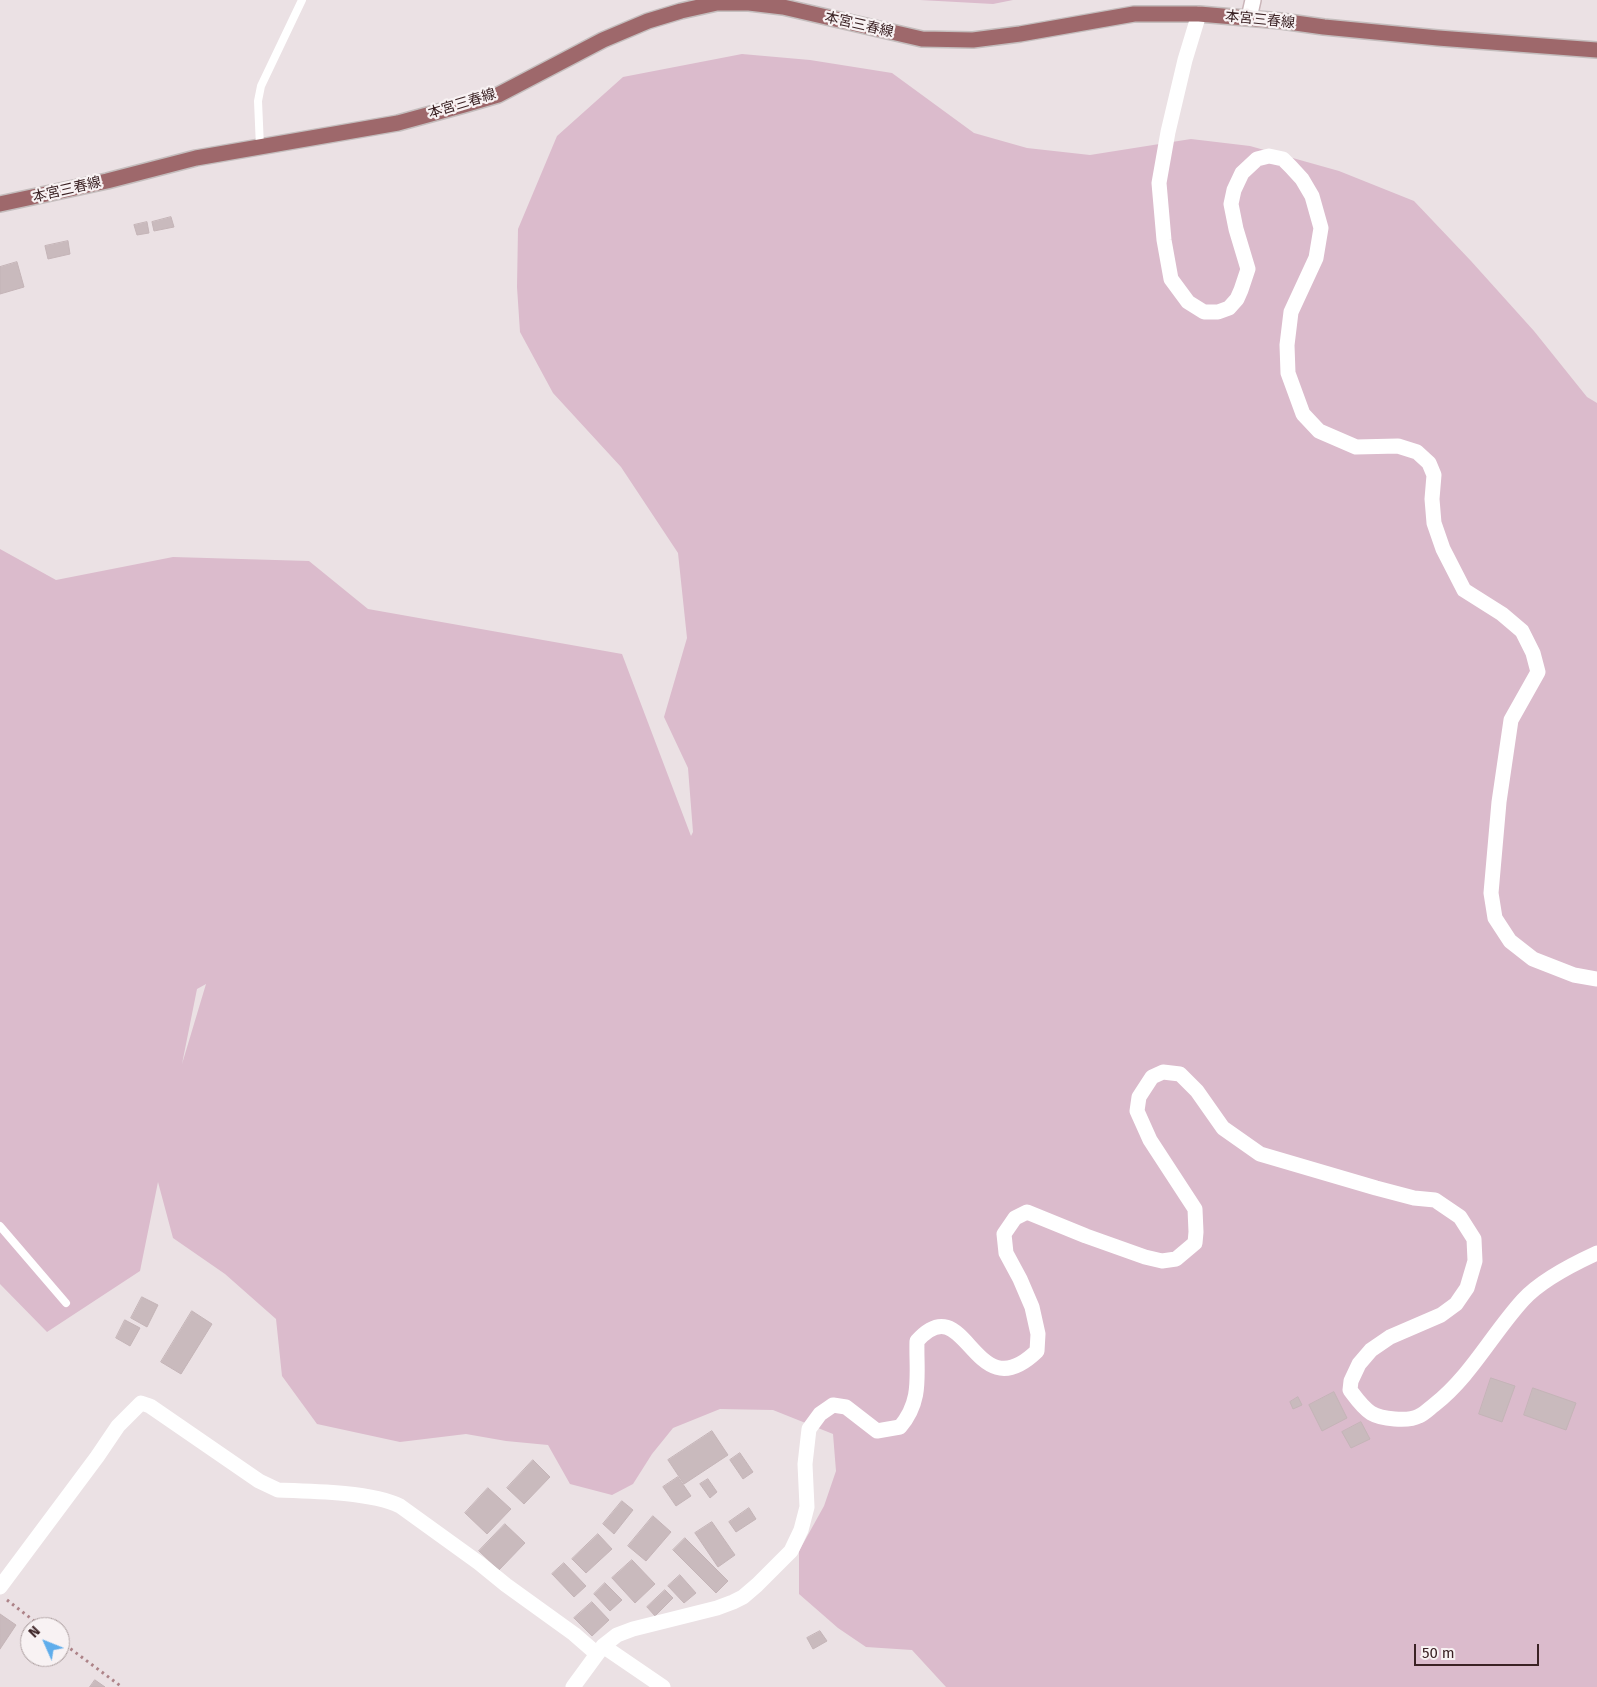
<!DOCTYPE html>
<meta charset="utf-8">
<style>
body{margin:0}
#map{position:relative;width:1597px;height:1687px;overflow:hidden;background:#ebe1e4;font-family:"Fira Sans",sans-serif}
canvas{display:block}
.north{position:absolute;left:20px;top:1617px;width:50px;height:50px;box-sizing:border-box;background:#f8f2f3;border:1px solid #ac9fa0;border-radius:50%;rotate:314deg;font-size:14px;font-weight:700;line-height:20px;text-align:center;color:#3b2224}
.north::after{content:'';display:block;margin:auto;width:18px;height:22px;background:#5fadeb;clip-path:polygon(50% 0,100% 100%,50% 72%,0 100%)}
.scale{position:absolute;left:1414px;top:1644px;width:125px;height:22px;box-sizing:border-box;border:2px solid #3b2224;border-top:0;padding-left:6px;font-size:15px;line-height:18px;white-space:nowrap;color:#3b2224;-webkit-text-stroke:4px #f8f2f3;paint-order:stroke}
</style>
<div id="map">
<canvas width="1597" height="1687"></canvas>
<div class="north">N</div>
<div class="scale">50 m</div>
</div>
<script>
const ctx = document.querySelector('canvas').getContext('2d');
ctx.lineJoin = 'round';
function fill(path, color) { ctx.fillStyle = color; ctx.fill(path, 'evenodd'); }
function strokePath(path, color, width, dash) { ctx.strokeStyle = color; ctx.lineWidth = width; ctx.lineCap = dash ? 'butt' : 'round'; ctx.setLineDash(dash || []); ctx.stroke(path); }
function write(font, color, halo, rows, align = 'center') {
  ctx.font = font + ' "Fira Sans","Noto Sans JP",sans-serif'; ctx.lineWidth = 4.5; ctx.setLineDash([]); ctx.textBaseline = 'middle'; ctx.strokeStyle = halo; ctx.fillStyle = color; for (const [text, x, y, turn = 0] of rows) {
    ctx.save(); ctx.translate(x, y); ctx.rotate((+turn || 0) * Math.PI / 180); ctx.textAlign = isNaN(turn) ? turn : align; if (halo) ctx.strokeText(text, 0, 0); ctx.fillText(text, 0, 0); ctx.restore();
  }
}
fill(new Path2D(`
 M920 0H1013L993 4Z
 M742 54 810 60 892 73 974 133 1027 148 1090 155 1191 139 1250 146 1339 171 1414 201 1471 261 1534 331 1587 397 1597 403V1687H946L912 1650 866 1647 838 1628 799 1594V1551L824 1506 836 1471 833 1434 773 1410 720 1409 673 1428 652 1454 633 1484 612 1495 570 1484 548 1445 506 1441 466 1434 400 1442 317 1424 282 1376 276 1319 225 1274 173 1238 158 1182 140 1271 47 1332 0 1284V549L56 580 173 557 309 561 368 609 622 654 691 836 693 832 688 768 664 717 687 638 678 553 621 467 553 393 520 332 517 287 518 229 557 136 623 77ZM206 984 182 1064 197 989Z`), '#dbbbcc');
const building = new Path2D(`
 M171 217 174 227 154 231 152 222Z
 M147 222 149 233 137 235 134 225Z
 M68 241 70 254 48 259 45 246Z
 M17 262 24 287 0 294V267Z
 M142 1297 158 1305 147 1327 131 1318Z
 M192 1311 212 1324 181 1374 161 1362Z
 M125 1320 140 1328 130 1346 116 1338Z
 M1491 1378 1515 1386 1502 1422 1479 1414Z
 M1533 1388 1576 1403 1566 1430 1524 1415Z
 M1334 1392 1347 1418 1322 1431 1309 1405Z
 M1298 1397 1302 1405 1293 1409 1290 1402Z
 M1361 1422 1370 1439 1351 1448 1342 1432Z
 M712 1431 728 1455 684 1484 668 1460Z
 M740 1453 753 1472 743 1479 730 1460Z
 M533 1460 550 1477 524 1504 507 1488Z
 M678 1477 691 1496 676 1506 663 1487Z
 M708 1479 717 1492 710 1498 700 1484Z
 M488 1488 511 1509 487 1534 465 1513Z
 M622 1501 633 1510 614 1534 603 1524Z
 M749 1508 756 1519 736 1532 729 1522Z
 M653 1516 671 1532 646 1561 628 1546Z
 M712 1522 735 1555 718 1567 695 1533Z
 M505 1524 525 1543 499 1570 479 1551Z
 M598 1534 612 1549 586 1573 572 1559Z
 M685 1538 728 1581 716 1593 673 1550Z
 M632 1560 655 1584 635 1603 612 1578Z
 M564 1563 586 1586 574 1597 552 1574Z
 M680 1575 696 1593 684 1603 668 1586Z
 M605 1583 622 1600 610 1611 594 1594Z
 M665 1590 673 1598 655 1616 647 1607Z
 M592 1602 609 1620 592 1636 574 1618Z
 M0 1614 16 1625 0 1649Z
 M820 1631 827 1641 813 1649 807 1638Z
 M95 1680 105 1687H90Z`);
fill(building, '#c9babd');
strokePath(building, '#c4b4b7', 1);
const secondary = new Path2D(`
 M1249 18 1253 0`);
const primary = new Path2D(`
 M0 204 107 181 196 158 398 123 464 105 498 95 603 40 648 21 681 11 717 3H749L783 7 922 39 973 40 1020 34 1134 14H1199L1281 21 1324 27 1438 38 1597 50`);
strokePath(secondary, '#cab5b9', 18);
strokePath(primary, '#c4bdbd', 18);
strokePath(new Path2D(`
 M7 1600 42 1627
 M60 1641 122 1687`), '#ad8388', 3, [2.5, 4]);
strokePath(new Path2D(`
 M260 147 258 101 261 86 302 0
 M0 1226 66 1303`), '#fff', 8);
strokePath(new Path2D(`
 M1199 14 1185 60 1168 132 1159 183 1164 240 1171 279 1188 302 1204 312H1218L1229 308 1237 299 1241 290 1248 269 1236 229 1231 204 1234 190 1242 173 1257 159 1269 156 1283 159 1291 167 1302 179 1312 196 1321 228 1316 258 1291 312 1287 345 1288 373 1303 414 1319 431 1356 447 1398 446 1417 452 1429 463 1434 475 1432 499 1434 523 1443 549 1464 590 1502 614 1522 631 1533 653 1538 672 1511 720 1499 802 1491 893 1495 918 1510 941 1533 959 1574 975 1597 979
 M0 1587 97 1457 118 1426 141 1403 150 1406 259 1481 278 1490C310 1491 372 1492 400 1506L479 1563 506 1585 574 1634 597 1654
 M603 1646 663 1687
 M573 1687 603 1646 617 1635 633 1629 717 1608 733 1602 743 1597 757 1585 791 1551 801 1530 807 1507 805 1464 809 1429 820 1414 833 1405 846 1407 877 1431 900 1427C923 1400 916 1374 917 1341 967 1285 973 1413 1037 1351L1038 1334 1032 1307 1020 1279 1006 1253 1004 1234 1015 1218 1027 1212 1086 1236 1145 1257 1162 1261 1176 1259 1195 1243 1196 1232 1195 1209 1150 1140 1137 1111 1139 1097 1152 1077 1163 1072 1180 1074 1197 1091 1223 1128 1260 1154 1376 1188 1414 1198 1435 1200 1460 1217 1474 1239 1475 1261 1467 1288 1456 1304 1441 1315 1390 1337 1371 1350 1359 1364 1351 1381 1350 1390C1356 1398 1362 1407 1371 1413 1381 1419 1408 1422 1419 1416 1424 1414 1430 1408 1434 1405 1471 1376 1492 1334 1523 1300 1541 1280 1573 1264 1597 1253`), '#fff', 15);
strokePath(secondary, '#fff', 15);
strokePath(primary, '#9e686b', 15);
write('14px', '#3b2224', '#f8f2f3', [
 ["本宮三春線",1260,20,6],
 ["本宮三春線",859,25,13],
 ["本宮三春線",462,104,-17],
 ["本宮三春線",67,190,-13]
]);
</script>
